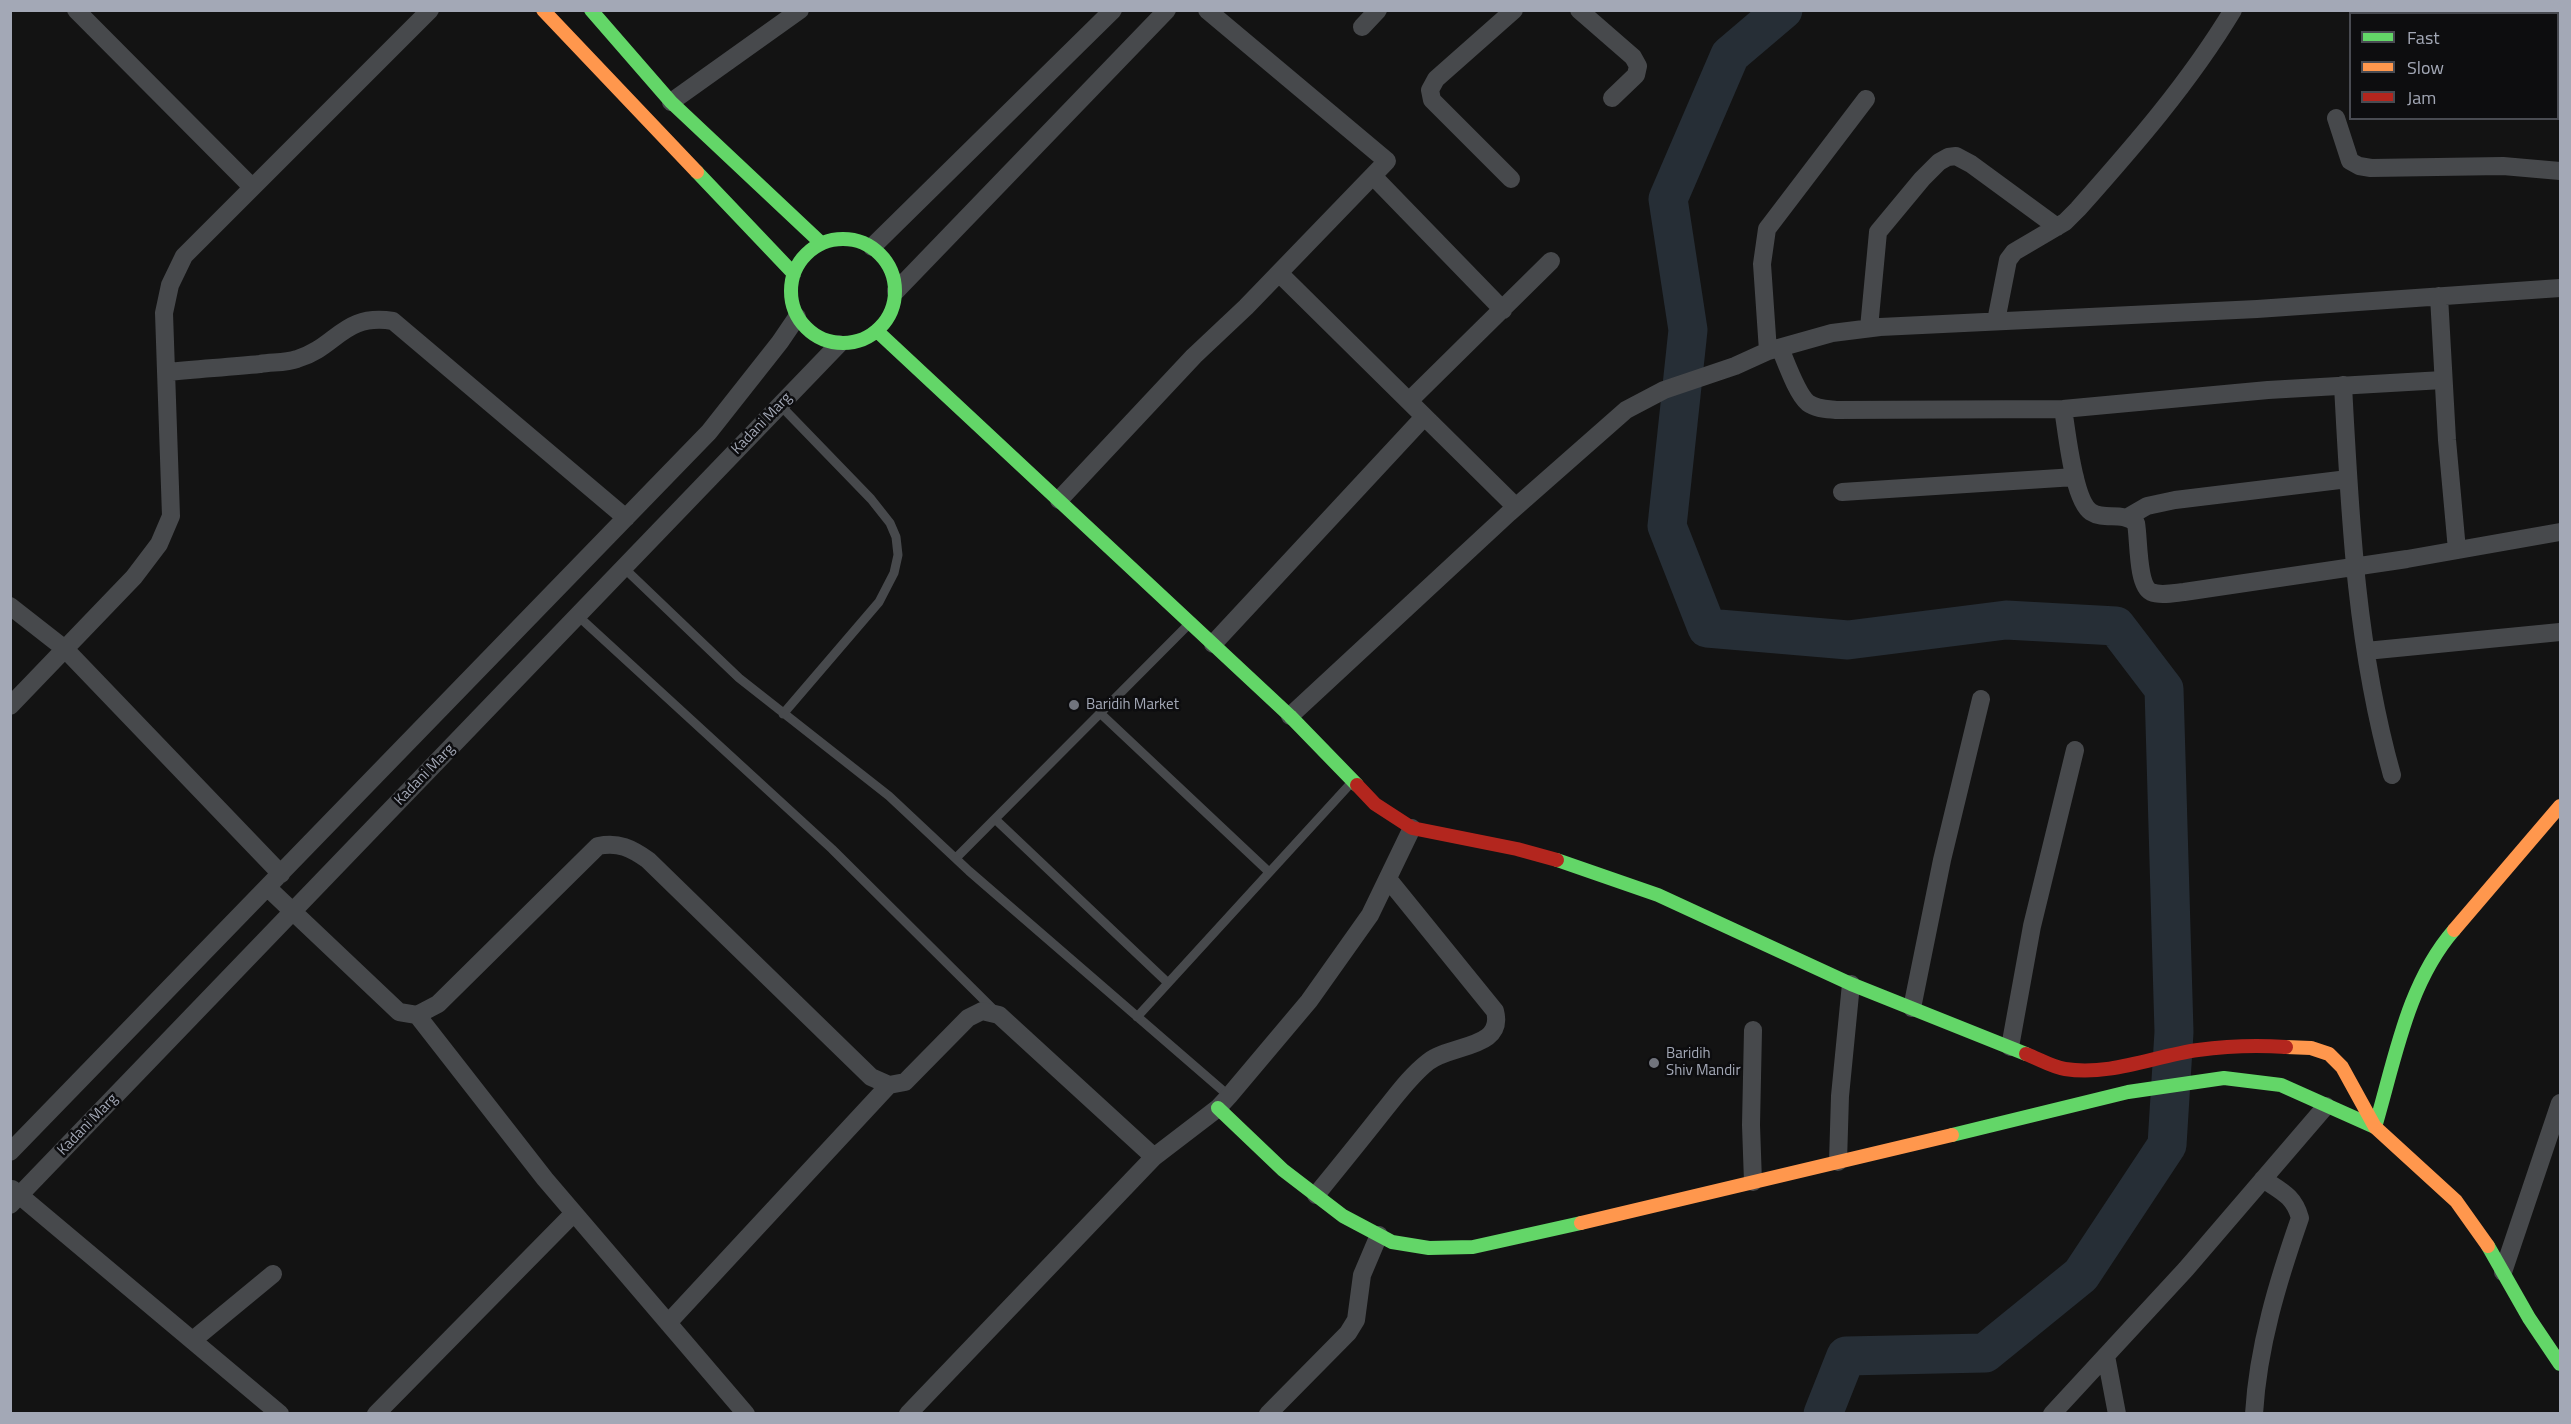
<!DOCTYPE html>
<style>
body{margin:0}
#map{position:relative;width:2571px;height:1424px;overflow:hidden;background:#131313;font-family:"Titillium Web",sans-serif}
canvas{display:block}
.frame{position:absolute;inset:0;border:12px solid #a3a8b6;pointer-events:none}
.legend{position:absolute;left:2349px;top:12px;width:210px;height:108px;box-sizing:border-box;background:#0d0d0f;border:2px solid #494b52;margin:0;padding:8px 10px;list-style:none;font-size:18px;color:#a3a8b6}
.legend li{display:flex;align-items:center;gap:12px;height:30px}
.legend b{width:30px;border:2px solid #494b52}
</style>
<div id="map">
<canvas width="2571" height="1424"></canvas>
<div class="frame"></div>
<ul class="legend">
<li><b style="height:8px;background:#63d668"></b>Fast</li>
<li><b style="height:8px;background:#ff974d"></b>Slow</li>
<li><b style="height:8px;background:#b3261e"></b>Jam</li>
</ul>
</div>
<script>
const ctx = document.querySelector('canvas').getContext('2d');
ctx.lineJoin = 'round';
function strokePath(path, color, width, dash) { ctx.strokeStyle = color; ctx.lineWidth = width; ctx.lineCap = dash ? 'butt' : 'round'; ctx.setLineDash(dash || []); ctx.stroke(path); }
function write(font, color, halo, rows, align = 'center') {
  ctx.font = font + ' "Titillium Web",sans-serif'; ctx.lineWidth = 5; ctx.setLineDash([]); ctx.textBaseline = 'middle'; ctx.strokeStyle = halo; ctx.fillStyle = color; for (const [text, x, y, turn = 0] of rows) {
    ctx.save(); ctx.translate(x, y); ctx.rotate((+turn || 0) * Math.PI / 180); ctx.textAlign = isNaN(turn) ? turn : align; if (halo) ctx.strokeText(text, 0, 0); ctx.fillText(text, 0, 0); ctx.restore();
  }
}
strokePath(new Path2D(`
 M1783 10 1730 55 1668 199 1688 330 1667 526 1707 628 1848 640 2006 620 2116 626 2164 689 2174 1032 2167 1145 2081 1275 1985 1353 1846 1356 1823 1414`), '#262e36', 39);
strokePath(new Path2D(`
 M780 405 871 499 890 523 896 537 898 555 894 573 879 602 783 714
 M624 568 739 678 889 796 969 871 1229 1096
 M578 616 832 849 994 1010
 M1100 713 1269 872
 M995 819 1168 983
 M956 858 1189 624
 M1137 1017 1352 782`), '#47494c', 9);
strokePath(new Path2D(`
 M76 10 252 187
 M1579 10 1633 57 1638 66 1636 75 1612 98
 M1362 27 1378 10
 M2558 53H2560
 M671 102 800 10
 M2336 118 2350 161 2359 166 2371 168 2503 166 2560 171
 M1373 176 1503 310
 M1511 179 1432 100 1430 90 1436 79 1514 10
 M872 247 1113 10
 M1279 273 1516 507
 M896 291 1167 10
 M2439 296 2447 440 2457 550
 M1996 321 2008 260 2014 252 2065 222 2078 209C2134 146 2189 83 2233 10
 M1869 328 1878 232 1922 179 1939 162 1948 157 1956 156 1971 164 2057 227
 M1780 348C1786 362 1797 394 1808 403 1816 409 1827 409 1836 410L2063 409 2268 390 2443 380
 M1768 351 1762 264 1767 229 1866 99
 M167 372C198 369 229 367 260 364 272 362 286 363 297 359 337 347 343 313 393 321L626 518
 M2343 385C2350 517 2356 647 2392 775
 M1409 401 1551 261
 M2063 409C2067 431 2073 500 2091 512 2105 521 2121 511 2136 523 2139 539 2137 585 2151 592 2160 596 2174 593 2184 592L2407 559 2560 532
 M1842 492 2075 477
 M1059 500 1194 356 1246 307 1387 161 1207 10
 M2128 517 2147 506 2175 500 2348 479
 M10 606 65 649 281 874
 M1213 644 1424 417
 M2366 651 2560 632
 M10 706 134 577 159 544 171 516 164 313 170 285 184 256 430 10
 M1290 716 1509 513 1626 410 1664 390 1735 366 1768 351 1832 333 1880 327 2257 309 2560 288
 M268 888 399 1012 417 1015 438 1004 598 846C619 842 631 848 648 860L871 1077 889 1085 905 1082 968 1018 982 1011 999 1015 1154 1157
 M1912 1008 1942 860 1981 699
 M417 1015 545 1179 746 1414
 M1753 1030 1751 1125 1753 1182
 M2010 1047 2032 926 2075 750
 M10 1152 709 432 780 342 797 317
 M1838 1162 1840 1096 1851 984
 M12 1189 280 1414
 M1316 1195C1338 1168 1360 1141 1382 1113 1396 1096 1410 1076 1428 1062 1451 1044 1505 1049 1495 1011L1388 879
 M10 1205 839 344
 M2503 1272 2560 1103
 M668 1323 889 1085
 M193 1340 273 1274
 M2106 1356 2117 1414
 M376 1414 574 1213
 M908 1414 1154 1157 1218 1108 1229 1096 1309 1001 1370 915 1412 828
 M1268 1414 1348 1333 1356 1320 1362 1275 1379 1235
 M2052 1414 2186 1269 2326 1106
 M2254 1414C2258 1346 2278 1281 2300 1218 2294 1196 2281 1191 2263 1179`), '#47494c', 18);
strokePath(new Path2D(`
 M591 10 671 102 821 243
 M697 172 794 274
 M791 291a52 52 0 1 1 104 0a52 52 0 1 1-104 0Z
 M877 331 1290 716 1357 785
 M1557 860 1658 895 1851 984 2026 1054
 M1218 1108 1283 1170 1343 1216 1392 1242 1429 1248 1473 1247 1581 1223
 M1952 1135 2128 1092 2224 1078 2281 1085 2375 1127C2395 1060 2407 984 2454 930
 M2488 1246 2529 1318 2560 1364`), '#63d668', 14);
strokePath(new Path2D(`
 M543 10 697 172
 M2454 930 2560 806
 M2286 1047 2311 1048 2329 1054 2342 1067 2375 1127 2456 1201 2488 1246
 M1581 1223 1952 1135`), '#ff974d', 14);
strokePath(new Path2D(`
 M1357 785 1375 804 1412 828 1517 849 1557 860
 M2026 1054C2039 1059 2052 1067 2065 1069 2111 1076 2154 1056 2198 1050 2227 1046 2257 1045 2286 1047`), '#b3261e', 14);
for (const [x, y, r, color] of [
 [1074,705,6,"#71747d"],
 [1654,1063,6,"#71747d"]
]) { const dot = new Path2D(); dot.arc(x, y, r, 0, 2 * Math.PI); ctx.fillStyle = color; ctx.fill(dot); strokePath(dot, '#0d0d0f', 2); }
write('15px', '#a3a8b6', '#0d0d0f', [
 ["Kadani Marg",762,424,-46],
 ["Kadani Marg",425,775,-46],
 ["Kadani Marg",88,1125,-46]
]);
write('15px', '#a3a8b6', '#0d0d0f', [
 ["Baridih Market",1086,705],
 ["Baridih",1666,1054],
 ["Shiv Mandir",1666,1071]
], 'left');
</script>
